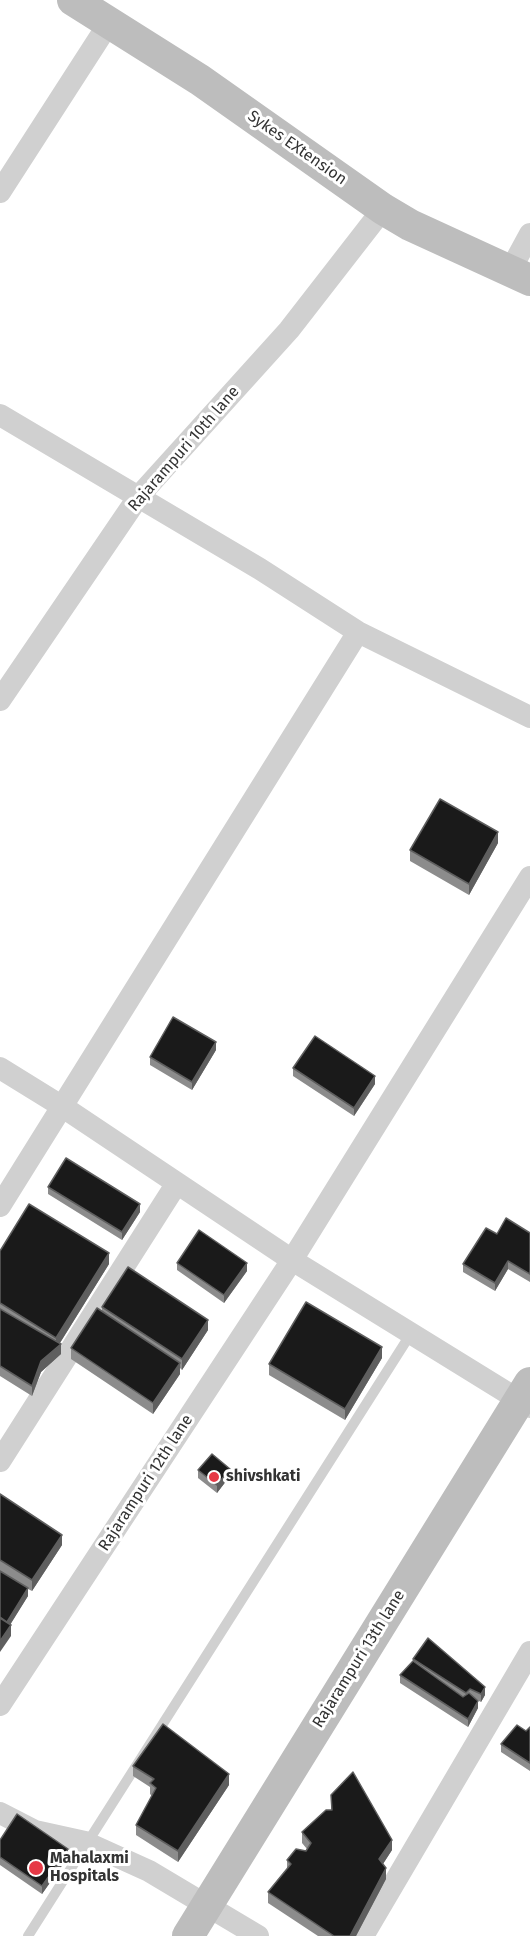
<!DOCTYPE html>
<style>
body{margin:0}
canvas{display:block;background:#fff}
</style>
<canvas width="530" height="1936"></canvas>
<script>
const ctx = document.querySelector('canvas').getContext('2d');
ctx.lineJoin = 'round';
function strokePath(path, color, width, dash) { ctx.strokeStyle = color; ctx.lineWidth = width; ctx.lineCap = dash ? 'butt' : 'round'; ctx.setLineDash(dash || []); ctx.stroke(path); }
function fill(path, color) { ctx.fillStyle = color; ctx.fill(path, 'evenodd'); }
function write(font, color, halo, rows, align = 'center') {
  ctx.font = font + ' "Fira Sans",sans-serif'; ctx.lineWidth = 6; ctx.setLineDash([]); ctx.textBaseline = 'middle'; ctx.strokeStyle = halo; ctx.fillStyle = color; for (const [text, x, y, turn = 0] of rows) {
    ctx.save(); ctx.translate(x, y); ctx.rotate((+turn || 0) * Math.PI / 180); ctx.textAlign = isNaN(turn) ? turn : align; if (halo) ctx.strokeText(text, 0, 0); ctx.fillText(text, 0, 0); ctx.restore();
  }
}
strokePath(new Path2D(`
 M28 1936 410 1335`), '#d0d0d0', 10);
strokePath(new Path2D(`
 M0 192 109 23
 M511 269 530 234
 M0 415 260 569 358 632 530 717
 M0 700 139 496 289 330 383 209
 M0 1068 63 1107 292 1260 530 1407
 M0 1206 358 632
 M0 1461 177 1183
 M0 1705 292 1260 530 877
 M0 1813 35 1831 85 1842 149 1871 258 1936
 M363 1936 530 1652`), '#d0d0d0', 22);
strokePath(new Path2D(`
 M73 0 200 80 383 209 410 225 530 280
 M188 1936 530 1383`), '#bdbdbd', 32);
fill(new Path2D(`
 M498 843 469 895 410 861V850Z
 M216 1050 192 1090 150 1065V1057Z
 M293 1068 375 1084 354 1116 293 1076Z
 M48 1187 140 1212 122 1240 48 1194Z
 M530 1233V1282L508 1269 495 1291 463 1272V1264L497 1234Z
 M0 1251 109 1264 60 1343 61 1354 41 1372 32 1396 0 1376Z
 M177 1263 247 1271 224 1303 177 1270Z
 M102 1307 208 1330 182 1370 180 1368V1374L153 1414 71 1359V1348L102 1311Z
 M382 1358 345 1420 269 1375V1364Z
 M198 1470 230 1476 217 1493 198 1478Z
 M0 1494 62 1545 32 1591 28 1589V1596L10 1624 11 1636 0 1570Z
 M413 1659 485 1695 481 1702 477 1700 478 1708 468 1727 400 1683V1675L413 1662Z
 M530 1727V1771L501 1752V1744L526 1731Z
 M133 1766 229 1785 178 1862 136 1835V1825L152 1796 150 1794V1787L133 1776Z
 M331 1795 392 1850 383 1864 386 1879 356 1936H318L268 1903V1892L287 1869V1860L306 1851 307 1849 302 1843V1832L331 1810Z
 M0 1840 68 1857 42 1894 0 1865Z`), '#8c8c8c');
fill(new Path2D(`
 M498 832V843L469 895V884Z
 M216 1042V1050L192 1090V1082Z
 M375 1076V1084L354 1116V1108Z
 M140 1204V1212L122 1240V1232Z
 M109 1253V1264L58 1346 61 1344V1354L41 1372 32 1396V1386L41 1361 56 1348V1338Z
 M508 1261V1269L495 1291V1283Z
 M247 1263V1271L224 1303V1295Z
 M208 1320V1330L182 1370V1359Z
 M382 1347V1358L345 1420V1409Z
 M180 1363V1374L153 1414V1403Z
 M230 1469V1476L217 1493V1485Z
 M62 1535V1545L32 1591V1580Z
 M28 1588V1596L7 1630V1622Z
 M11 1625V1636L0 1652V1641Z
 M485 1687V1695L481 1702V1694Z
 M478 1701V1708L468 1727V1719Z
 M229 1774V1785L178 1862V1851Z
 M392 1840V1850L379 1870V1859Z
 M68 1849V1857L42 1894V1886Z
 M386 1868V1879L356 1936H350Z`), '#5f5f5f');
const building = new Path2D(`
 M440 799 498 832 469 884 410 850Z
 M173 1017 216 1042 192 1082 150 1057Z
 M315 1036 375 1076 354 1108 293 1068Z
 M66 1158 140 1204 122 1232 48 1187Z
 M29 1204 109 1253 56 1338 0 1303V1251Z
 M506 1218 530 1233V1274L508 1261 495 1283 463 1264 486 1228 497 1234Z
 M199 1230 247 1263 224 1295 177 1263Z
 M128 1267 208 1320 182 1359 102 1307Z
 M306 1302 382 1347 345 1409 269 1364Z
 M97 1308 180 1363 153 1403 71 1348Z
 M0 1309 61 1344 41 1361 32 1386 0 1366Z
 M212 1454 230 1469 217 1485 198 1470Z
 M0 1494 62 1535 32 1580 0 1560Z
 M0 1571 28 1588 7 1622 0 1617Z
 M0 1618 11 1625 0 1641Z
 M428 1638 485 1687 481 1694 470 1689 466 1693 413 1659Z
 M413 1661 463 1697 469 1693 478 1701 468 1719 400 1675Z
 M163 1724 229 1774 178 1851 136 1825 156 1788 150 1783 154 1779 133 1766Z
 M517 1725 526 1731 530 1727V1763L501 1744Z
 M353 1772 392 1840 379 1859 386 1868 350 1936H334L268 1892 291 1864 287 1860 296 1849 306 1851 311 1843 302 1832 326 1810H332L331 1795Z
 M17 1814 68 1849 42 1886 0 1857V1840Z`);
fill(building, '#1a1a1a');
strokePath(building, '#5f5f5f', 1.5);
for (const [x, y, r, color] of [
 [214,1477,6,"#e63946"],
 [36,1868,8,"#e63946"]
]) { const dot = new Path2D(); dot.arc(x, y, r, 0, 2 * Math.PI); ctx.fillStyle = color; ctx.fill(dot); strokePath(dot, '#fff', 2); }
write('16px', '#333', '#fff', [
 ["Sykes EXtension",297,148,35],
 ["Rajarampuri 10th lane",184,449,-49],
 ["Rajarampuri 12th lane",146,1483,-57],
 ["Rajarampuri 13th lane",359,1659,-58]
]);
write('bold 16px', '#333', '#fff', [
 ["shivshkati",226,1477],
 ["Mahalaxmi",50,1859],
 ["Hospitals",50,1877]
], 'left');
</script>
